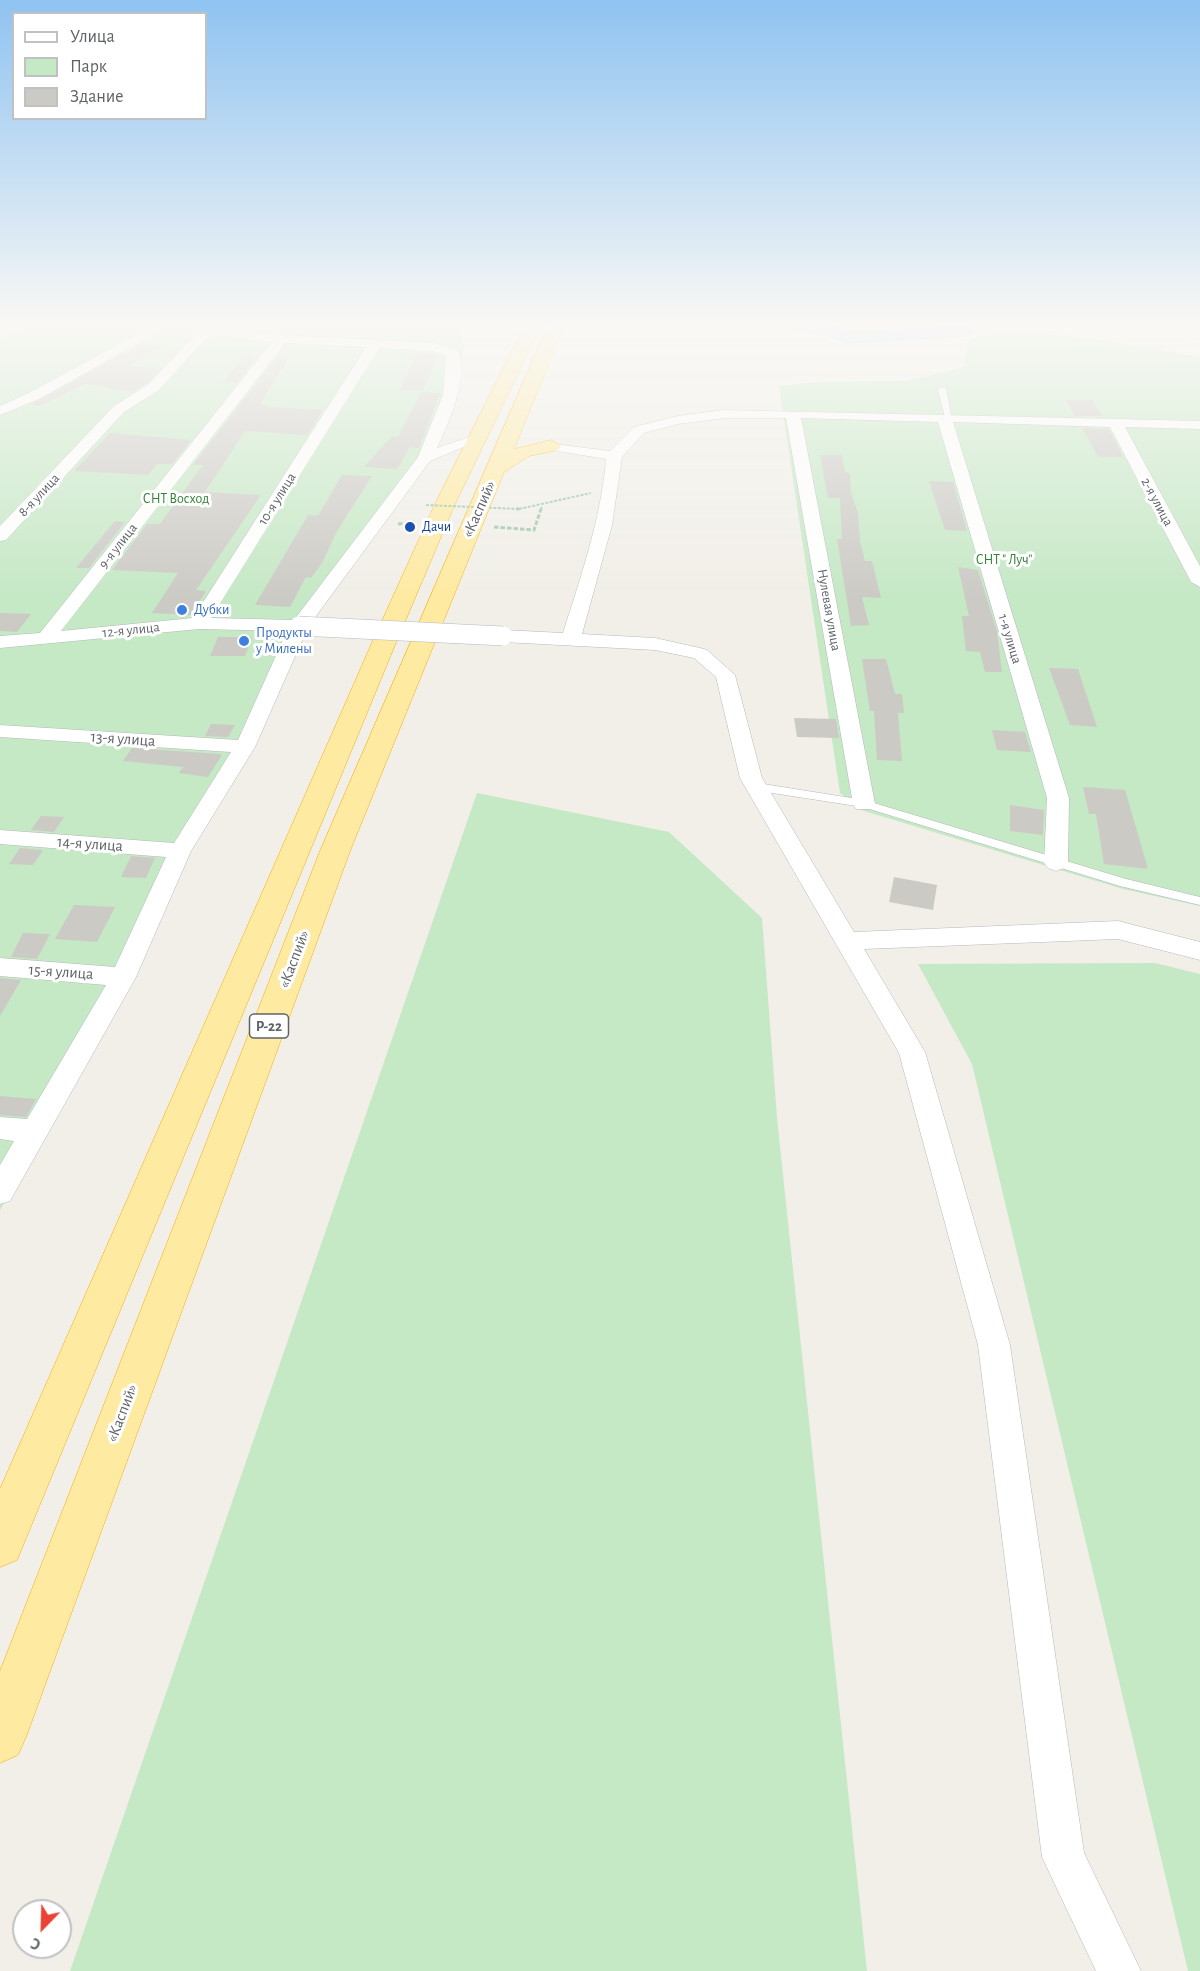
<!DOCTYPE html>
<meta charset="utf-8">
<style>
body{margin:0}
#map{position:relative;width:1200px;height:1971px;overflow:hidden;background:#f1efe8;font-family:"Alegreya Sans",sans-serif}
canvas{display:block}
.legend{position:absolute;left:12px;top:12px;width:195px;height:108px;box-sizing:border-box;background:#fff;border:2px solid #bfc1c3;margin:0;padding:8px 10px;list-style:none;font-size:18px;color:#5f6368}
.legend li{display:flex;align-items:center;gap:12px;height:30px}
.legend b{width:30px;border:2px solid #bfc1c3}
.north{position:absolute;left:12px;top:1899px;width:60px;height:60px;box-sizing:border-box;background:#fff;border:2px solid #bfc1c3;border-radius:50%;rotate:203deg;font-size:16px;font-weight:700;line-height:24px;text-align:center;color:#5f6368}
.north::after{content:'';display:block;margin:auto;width:21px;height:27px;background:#ea4335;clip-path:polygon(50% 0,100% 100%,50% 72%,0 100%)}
</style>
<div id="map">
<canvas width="1200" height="1971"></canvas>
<ul class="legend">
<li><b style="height:8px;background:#fff"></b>Улица</li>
<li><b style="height:16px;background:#c5e8c5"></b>Парк</li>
<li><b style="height:16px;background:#cccac5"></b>Здание</li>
</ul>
<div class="north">С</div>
</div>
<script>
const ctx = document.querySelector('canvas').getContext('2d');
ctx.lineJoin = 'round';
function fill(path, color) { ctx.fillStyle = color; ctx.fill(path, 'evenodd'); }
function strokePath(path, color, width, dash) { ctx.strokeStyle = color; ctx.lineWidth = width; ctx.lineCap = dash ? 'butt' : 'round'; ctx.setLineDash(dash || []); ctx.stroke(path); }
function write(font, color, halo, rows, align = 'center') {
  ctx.font = font + ' "Alegreya Sans",sans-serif'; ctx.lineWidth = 6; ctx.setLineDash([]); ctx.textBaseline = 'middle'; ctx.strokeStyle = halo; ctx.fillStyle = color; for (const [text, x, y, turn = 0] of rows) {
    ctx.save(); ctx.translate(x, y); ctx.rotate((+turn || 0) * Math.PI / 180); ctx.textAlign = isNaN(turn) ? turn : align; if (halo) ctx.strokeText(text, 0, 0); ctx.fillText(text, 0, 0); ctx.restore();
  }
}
fill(new Path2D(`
 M34 323H447L460 328 464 347 453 407 309 614 193 845 135 971 0 1210V339Z
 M1001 329 1101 340 1200 357V906L1123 889 864 811 840 793 779 386 817 382 905 381 964 367 968 340Z
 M477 793 669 832 762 918 777 1118 867 1971H70Z
 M1155 963 1200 974V1971H1188L972 1064 918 964Z`), '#c5e8c5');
fill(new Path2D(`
 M0 323H15L12 327 0 331Z
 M772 323H833L850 331 996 323 993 327 968 337 846 344 822 334 775 327Z`), '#aadaff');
fill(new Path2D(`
 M144 343 163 346 128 366 160 369 148 382 132 392 85 384 40 406 32 404Z
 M417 352 438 355 423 390H400Z
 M245 355H258L236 383 223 382Z
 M278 356H290L260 404 269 405 267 407 323 410 307 435 245 431 205 492 261 495 196 590 206 591 191 615 152 613 178 573 112 570 147 524H160L203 465H193Z
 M421 392 440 393 419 448 410 447 397 469 364 467 392 436 398 437Z
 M1066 400H1092L1102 416H1075Z
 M1082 428 1109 429 1123 457H1098Z
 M110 433 191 440 172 464H157L148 475 74 471Z
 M820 455H842L845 472 850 473 851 493 858 513 860 541 865 561H872L881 598 862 597 869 625 851 626 837 539H842L840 498H828Z
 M342 475 372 476 336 533 322 563 311 578 306 577 290 607 255 605 308 515 318 516Z
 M929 481 953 482 967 531 945 530Z
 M115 521 125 522 89 568H76Z
 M958 567 978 570 997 632 1002 672H985L980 652 966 651 962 616H969Z
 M0 613 31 614 17 632 0 631Z
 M218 637H252L245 656H210Z
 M862 659H886L895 694H902L904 713H898L902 761 877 760 874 711H870Z
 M1049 668 1078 669 1097 727 1070 725Z
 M794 718 836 719 839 738 797 737Z
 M211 724 235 725 228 737 205 736Z
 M992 730 1025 732 1031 752 997 750Z
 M132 748 220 754 222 755 208 777 179 773 183 767 123 761Z
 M1083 787 1125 790 1148 869 1104 864 1096 814H1089Z
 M1010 805 1044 810 1043 835 1010 831Z
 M41 816 64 817 54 832 31 830Z
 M20 848 43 850 33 865 9 864Z
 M131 856 155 858 146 878 121 877Z
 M894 877 937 885 933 910 889 902Z
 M74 905 115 907 97 942 55 939Z
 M23 933 50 934 37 959 11 957Z
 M0 978 21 980 0 1016Z
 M0 1096 36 1099 26 1117 0 1115Z`), '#cccac5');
const service = new Path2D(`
 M1153 323H1164L1200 335V339Z
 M942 387 946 389 952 420 945 418 938 389Z
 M757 783 864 800 1126 879 1200 897V905L1120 886 863 807 753 790 751 787Z`);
const minor = new Path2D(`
 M158 323H174L39 399 0 415V406L29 393Z
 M222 328 281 335 435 343 458 351C470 377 448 424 437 448L478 434 485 438 430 461 308 627 255 747 191 851 136 977 10 1201 0 1204V1165L14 1141 0 1139V1117L27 1119 106 985 0 976V958L115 967 166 857 0 844V830L174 843 231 752 0 737V725L238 740 287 631 199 629 0 648V636L40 633 272 342 222 336 205 340 159 390 124 412 6 540 0 541V526L114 406 149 384 196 334ZM285 343 366 347 193 618 61 631ZM379 348 433 351 446 356 443 395 418 457 294 620 211 618Z
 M724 410 1200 421V429L1125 427 1200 566V587L1191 582 1110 427 953 422 1069 798 1068 863 1064 868 1056 871 1048 868 1044 863 1047 798 938 422 801 418 875 804 872 809H856L853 804 786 418H724L678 424 644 433 622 457 612 525 582 634 655 638 700 648 707 650 735 675 762 778 854 932 1118 921 1200 942V960L1118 939 864 949 925 1052 1010 1345 1084 1853 1141 1971H1096L1042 1857 978 1345 899 1053 740 778 716 677 694 658 655 650 503 642 494 636 503 630 563 633C581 576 601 519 606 459L546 449 544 446 546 443 610 451 634 427 678 416Z`);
const trunk = new Path2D(`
 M526 323H542L455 504 395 645 17 1560 0 1567V1489L371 645 435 504Z
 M549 323H565L514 449 551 440 561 446 558 450 529 456 504 472 350 851 26 1737 18 1755 0 1763V1671L320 851Z`);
strokePath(service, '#b5b8bc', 1);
strokePath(minor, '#b5b8bc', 1);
strokePath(trunk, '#f9ab00', 1);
strokePath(new Path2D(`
 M519 509 591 493
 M541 510 542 506`), '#9cc7a9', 2, [3, 1.5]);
strokePath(new Path2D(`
 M398 524 414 522
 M494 527 534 530 541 509`), '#9cc7a9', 3, [4.5, 2]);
fill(service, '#fff');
fill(minor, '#fff');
fill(trunk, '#feeaa1');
const minorBridge = new Path2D(`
 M299 626 503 636`);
strokePath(minorBridge, '#b5b8bc', 20, []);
strokePath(new Path2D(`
 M426 505 519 509`), '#9cc7a9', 2, [3, 1.5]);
strokePath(new Path2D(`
 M516 509H519`), '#9cc7a9', 3, [4.5, 2]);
strokePath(minorBridge, '#fff', 19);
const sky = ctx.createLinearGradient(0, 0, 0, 599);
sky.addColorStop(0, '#8fc3f1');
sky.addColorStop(0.54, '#f9f8f5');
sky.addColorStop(1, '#f9f8f500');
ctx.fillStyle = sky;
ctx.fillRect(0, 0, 1200, 599);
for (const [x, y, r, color] of [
 [410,527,6,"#1a4fb4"],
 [182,610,6,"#3f7fe0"],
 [244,641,6,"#3f7fe0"]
]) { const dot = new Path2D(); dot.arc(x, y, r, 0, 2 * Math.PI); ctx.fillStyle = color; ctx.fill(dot); strokePath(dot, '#fff', 2); }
write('14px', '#5f6368', '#fff', [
 ["8-я улица",39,495,-47],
 ["10-я улица",277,499,-58],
 ["2-я улица",1157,502,62],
 ["9-я улица",118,546,-52],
 ["Нулевая улица",829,610,80],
 ["12-я улица",131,630,-6],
 ["1-я улица",1010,639,73]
]);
write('14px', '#348238', '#fff', [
 ["СНТ Восход",176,499],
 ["СНТ \" Луч\"",1004,560]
]);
write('14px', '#164399', '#fff', [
 ["Дачи",422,527]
], 'left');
write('14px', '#366cbe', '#fff', [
 ["Дубки",194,610],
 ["Продукты",256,633],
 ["у Милены",256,649]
], 'left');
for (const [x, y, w] of [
 [269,1026,39]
]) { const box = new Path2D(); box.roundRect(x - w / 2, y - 12, w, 24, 4.5); ctx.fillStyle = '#fff'; ctx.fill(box); strokePath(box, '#5f6368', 1.5); }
write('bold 15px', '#5f6368', null, [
 ["Р-22",269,1026]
]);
write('16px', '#5f6368', '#fff', [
 ["«Каспий»",479,509,-66],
 ["13-я улица",123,739,4],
 ["14-я улица",90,844,4],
 ["«Каспий»",294,959,-69],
 ["15-я улица",61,972,4],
 ["«Каспий»",122,1413,-69]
]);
</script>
